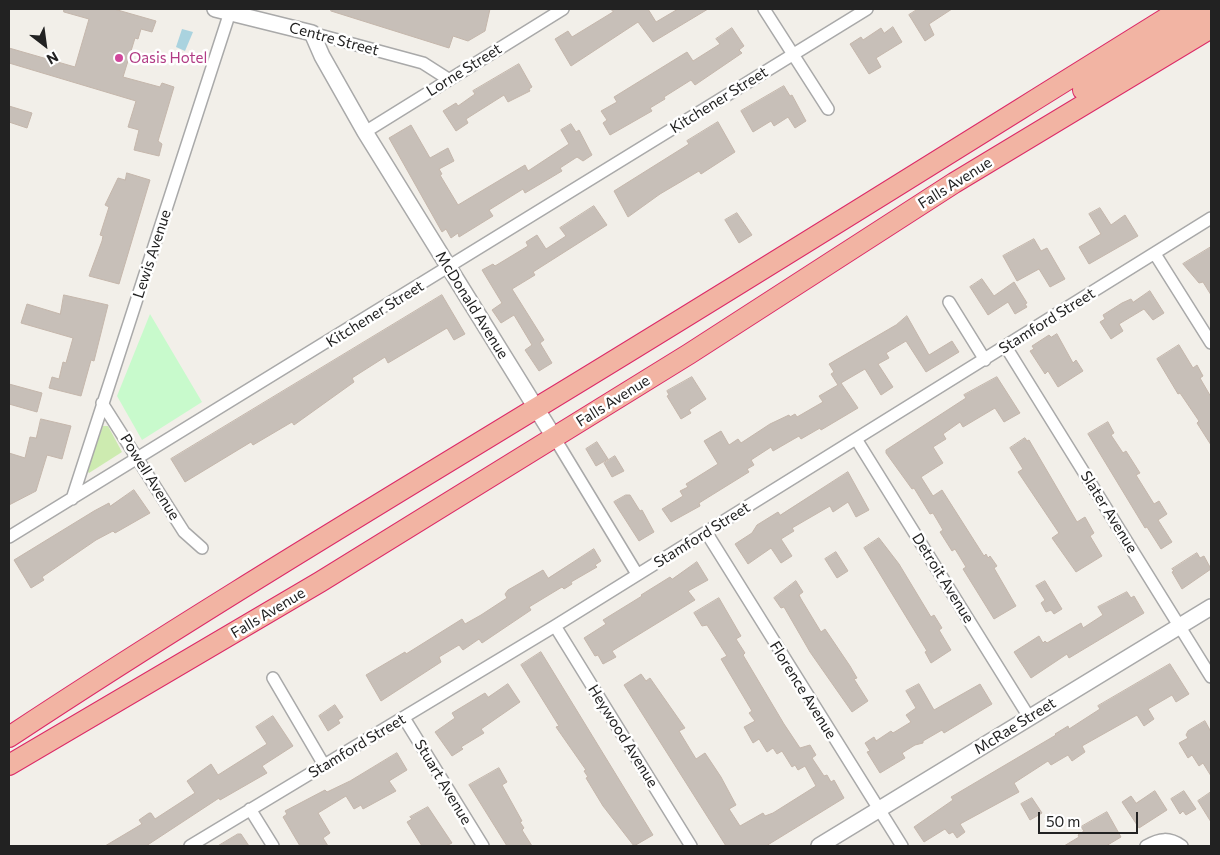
<!DOCTYPE html>
<style>
body{margin:0}
#map{position:relative;width:1220px;height:855px;overflow:hidden;background:#f2efe9;font-family:Commissioner,sans-serif}
canvas{display:block}
.frame{position:absolute;inset:0;border:10px solid #222;pointer-events:none}
.north{position:absolute;left:20px;top:20px;width:50px;height:50px;-webkit-text-stroke:4px #fff;paint-order:stroke;rotate:150deg;font-size:14px;font-weight:700;line-height:20px;text-align:center;color:#222}
.north::after{content:'';display:block;margin:auto;width:18px;height:22px;background:#222;clip-path:polygon(50% 0,100% 100%,50% 72%,0 100%)}
.scale{position:absolute;left:1038px;top:812px;width:100px;height:22px;box-sizing:border-box;border:2px solid #222;border-top:0;padding-left:6px;font-size:15px;line-height:18px;white-space:nowrap;color:#222;-webkit-text-stroke:4px #fff;paint-order:stroke}
</style>
<div id="map">
<canvas width="1220" height="855"></canvas>
<div class="frame"></div>
<div class="north">N</div>
<div class="scale">50 m</div>
</div>
<script>
const ctx = document.querySelector('canvas').getContext('2d');
ctx.lineJoin = 'round';
function fill(path, color) { ctx.fillStyle = color; ctx.fill(path, 'evenodd'); }
function strokePath(path, color, width, dash) { ctx.strokeStyle = color; ctx.lineWidth = width; ctx.lineCap = dash ? 'butt' : 'round'; ctx.setLineDash(dash || []); ctx.stroke(path); }
function write(font, color, halo, rows, align = 'center') {
  ctx.font = font + ' Commissioner,sans-serif'; ctx.lineWidth = 5; ctx.setLineDash([]); ctx.textBaseline = 'middle'; ctx.strokeStyle = halo; ctx.fillStyle = color; for (const [text, x, y, turn = 0] of rows) {
    ctx.save(); ctx.translate(x, y); ctx.rotate((+turn || 0) * Math.PI / 180); ctx.textAlign = isNaN(turn) ? turn : align; if (halo) ctx.strokeText(text, 0, 0); ctx.fillText(text, 0, 0); ctx.restore();
  }
}
fill(new Path2D(`
 M103 426H108L122 452 89 473 87 471Z`), '#cdebb0');
fill(new Path2D(`
 M150 314 202 402 142 440 117 396Z`), '#c8facc');
fill(new Path2D(`
 M182 29 193 32 185 51 176 47Z`), '#aad3df');
const building = new Path2D(`
 M64 9H114L156 21 152 32 141 29 138 39 135 38 123 77 160 87 162 83 174 87 158 141 162 144 159 156 134 150 139 130 128 127 136 101 9 63V48L75 67 89 19 64 12Z
 M332 9H490L485 31 468 41 453 36 449 48 331 11Z
 M611 9H648L656 22 678 9H708L653 42 638 22 571 66 555 39 568 31 572 37 613 12Z
 M918 9H952L929 24 934 35 925 41 909 15Z
 M893 27 902 42 876 58 881 67 869 74 850 44 861 37 863 40 881 28 884 33Z
 M732 28 744 46 739 50 742 53 695 85 691 80 664 97 665 99 650 108 652 111 610 135 603 123 607 120 601 111 617 102 614 97 687 52 693 61 720 44 716 39Z
 M519 64 532 87 529 89 530 91 508 102 504 95 466 119 468 123 456 131 443 111 456 103 458 106 475 94 473 91Z
 M784 86 790 96 792 95 806 121 795 128 788 117 774 126 771 121 753 132 741 111Z
 M9 106 32 113 27 128 9 122Z
 M718 122 735 152 701 174 699 171 660 194 628 217 614 191 689 144 687 141Z
 M571 124 576 132 579 130 592 155 583 161 577 157 560 168 562 171 552 177 525 193 523 189 489 210 493 216 459 237 458 233 451 238 446 229 442 232 389 138 411 125 430 158 448 148 454 161 439 169 442 174 440 175 458 205 525 165 528 171 569 144 561 130Z
 M127 173 150 180 119 284 89 276 102 241 103 236 100 235 109 207 105 205 118 178 125 180Z
 M594 206 607 225 533 272 535 275 512 289 544 340 540 343 552 363 539 371 525 350 532 345 514 315 501 323 492 310 502 303 482 270 493 264 495 266 528 246 526 242 537 235 546 249 566 236 560 228Z
 M1100 208 1111 225 1125 215 1138 236 1089 264 1079 247 1101 234 1089 214Z
 M737 213 752 235 739 243 725 220Z
 M1034 239 1041 251 1047 248 1065 279 1050 287 1039 269 1017 281 1003 256Z
 M1211 247V295L1203 282 1199 283 1183 264Z
 M982 279 994 296 1014 282 1027 303 1025 304 1027 307 1015 314 1008 302 988 315 970 287Z
 M1150 291 1164 313 1153 320 1144 309 1119 324 1123 331 1111 339 1100 322 1105 319 1103 315 1122 303 1131 299 1133 302Z
 M64 295 108 305 94 361 91 360 81 396 49 388 52 377 59 379 63 362 66 363 73 338 21 323 27 304 60 314Z
 M442 295 465 334 454 340 447 328 388 363 385 357 352 378 354 382 294 425 292 422 253 445 251 442 185 482 171 459Z
 M907 316 929 355 952 341 959 352 926 372 906 341 886 353 889 358 878 364 893 387 881 395 865 369 841 383 858 408 821 430 820 428 801 439 799 436 773 451 771 447 751 460 754 465 747 469 749 472 699 503 700 506 671 522 662 509 683 496 680 491 688 487 686 484 718 464 704 441 721 431 729 445 738 439 741 443 770 424 789 415 790 417 795 414 797 417 823 402 819 396 838 385 831 374 834 372 829 364 896 325Z
 M1057 334 1073 363 1076 360 1083 371 1058 387 1048 371 1045 374 1030 351 1034 349 1032 346 1049 335 1051 337Z
 M1179 345 1193 368 1197 365 1203 376 1200 378 1211 397V445L1197 423 1199 421 1180 393 1178 394 1157 359Z
 M692 377 706 399 689 410 691 413 681 419 667 396 669 395 667 391Z
 M997 377 1020 413 1004 422 995 408 963 427 960 422 943 434 946 439 933 447 943 463 921 477 933 496 942 490 984 556 986 554 988 558 990 556 997 566 994 568 1016 606 994 619 963 569 966 567 955 549 952 551 940 532 943 530 933 513 930 514 914 488 912 489 886 453V450L966 398 964 395Z
 M9 384 42 393 37 412 9 404Z
 M41 419 71 426 62 459 47 455 36 491 9 505V453L25 458 30 437 36 438Z
 M1108 422 1114 433 1111 435 1123 453 1126 451 1140 473 1136 475 1154 504 1159 501 1167 514 1158 520 1172 542 1161 549 1147 527 1145 528 1088 434Z
 M1025 438 1027 441 1029 440 1077 522 1085 517 1094 533 1090 536 1102 556 1076 572 1052 538 1059 533 1018 472 1023 469 1010 448Z
 M597 442 608 459 596 466 586 449Z
 M615 456 624 471 612 477 604 463Z
 M848 472 869 510 856 517 848 502 833 512 830 506 792 528 794 531 781 539 792 556 781 563 771 548 748 564 735 544 752 533 757 525 778 512 780 515Z
 M134 490 150 513 115 533 113 531 96 540 42 577 44 580 31 588 14 560 94 511 109 503 110 506Z
 M626 495H630L640 511 642 510 654 532 639 541 614 502Z
 M879 538 899 564 931 617 934 615 942 628 939 630 951 650 931 663 925 652 927 651 864 548Z
 M594 549 601 561 595 565 597 567 571 582 572 584 564 589 562 587 529 607 531 610 482 643 479 639 463 650 459 645 439 657 441 662 381 701 366 675 405 652 406 654 462 619 465 624 481 615 507 598 505 594 508 590 543 570 548 578Z
 M836 552 848 571 837 578 825 559Z
 M1197 553 1200 558 1204 556 1211 569 1182 589 1172 572 1174 571 1172 569Z
 M697 562 708 580 688 591 695 600 612 651 616 657 603 664 598 655 595 656 584 638 606 624 603 620 642 596 641 595 670 577 672 579Z
 M796 581 803 592 799 595 801 599 821 632 825 629 850 666 857 678 854 679 868 701 852 712 810 652 784 607 781 608 774 598Z
 M1045 581 1062 609 1054 614 1051 610 1046 612 1041 603 1045 600 1036 586Z
 M1127 592 1131 598 1134 596 1144 613 1069 658 1067 654 1031 678 1014 652 1039 636 1043 643 1045 641 1047 643 1081 623 1083 628 1103 615 1098 607Z
 M719 598 741 636 736 639 745 653 743 655 784 724 800 748 810 745 816 755 812 758 824 776 827 775 831 782 834 780 844 798 766 846H726L624 685 641 674 646 681 650 678 685 728 679 731 696 759 705 753 721 777 736 805 729 809 740 826 763 813 765 816 773 813 816 786 805 766 798 770 795 765 792 767 782 751 777 754 773 748 767 752 759 739 753 743 744 727 755 721 749 713 752 711 721 659 727 656 707 625 702 626 694 613Z
 M541 652 653 835 634 846 603 806 586 778 588 777 584 771 586 770 556 727 559 726 521 665Z
 M1170 664 1189 694 1176 702 1172 695 1148 709 1154 719 1144 726 1137 715 1082 746 1085 752 1072 761 1068 755 1051 765 1048 761 1014 783 1019 792 960 824 965 832 957 838 953 832 949 834 945 829 924 842 914 827 953 800 951 797 1056 735 1055 734 1068 726 1069 729 1100 709 1098 706Z
 M508 684 520 702 481 729 484 733 461 747 463 749 452 756 435 732 455 718 452 713 485 693 488 697Z
 M919 684 934 710 980 684 992 704 944 733 942 730 923 741V743L915 745 902 753 905 758 880 773 867 752 870 751 865 743 874 737 876 741 891 731 893 733 911 722 906 715 916 708 906 691Z
 M335 705 343 717 338 720 340 723 328 731 319 716Z
 M273 716 293 746 262 766 267 773 220 800 219 798 146 846H105L142 824 139 820 149 813H151L155 819 195 793 187 781 211 764 218 775 267 744 256 727Z
 M1205 721 1211 732V776L1203 763 1199 766 1192 755 1188 758 1179 743 1188 738 1186 735 1188 731Z
 M397 753 407 770 389 781 396 791 363 809 361 805 354 809 346 796 318 813 330 833 323 838 328 846H300L283 817 287 814 285 811 325 790 327 792 350 781Z
 M499 768 507 782 502 785 522 821 520 822 524 828 522 830 532 846H507L469 785Z
 M1155 791 1167 810 1139 828 1122 802 1131 796 1136 803Z
 M1184 791 1196 809 1186 815 1183 811 1180 814 1171 799Z
 M1211 792V822L1198 801Z
 M1032 798 1042 813 1030 820 1021 804Z
 M428 807 452 843 446 846H422L407 822 412 819 410 817Z
 M1107 812 1121 837 1106 846H1064L1079 837 1078 835 1084 831 1081 827Z
 M238 834H241L249 846H218Z`);
fill(building, '#c7bfb8');
strokePath(building, '#c4b6ab', 1);
const minor = new Path2D(`
 M764 9 828 109
 M312 33 423 63 448 79
 M365 132 563 9
 M1155 254 1211 343
 M949 302 985 360
 M1006 347 1211 677
 M102 403 184 532 202 548
 M554 437 637 574
 M856 439 1029 717
 M72 499 231 9
 M706 532 902 846
 M9 537 867 9
 M555 626 691 846
 M273 678 324 765
 M404 718 483 846
 M250 809 273 846
 M190 846 555 626 1211 218
 M1146 846C1160 838 1169 837 1182 846`);
const tertiary = new Path2D(`
 M215 9 312 33 322 56 365 132 554 437
 M819 846 1211 607`);
const trunk = new Path2D(`
 M1083 90 1211 9
 M9 737C183 622 361 515 538 407 754 276 967 142 1181 9
 M9 765 320 582 689 354 954 183 1211 28`);
strokePath(minor, '#a9a9a9', 14);
strokePath(tertiary, '#a9a9a9', 18);
strokePath(trunk, '#dc2a67', 22);
strokePath(minor, '#fff', 11);
strokePath(tertiary, '#fff', 15);
strokePath(trunk, '#f2b4a3', 20);
for (const [x, y, r, color] of [
 [119,58,5,"#d1479c"]
]) { const dot = new Path2D(); dot.arc(x, y, r, 0, 2 * Math.PI); ctx.fillStyle = color; ctx.fill(dot); strokePath(dot, '#fff', 2); }
write('15px', '#222', '#fff', [
 ["Centre Street",334,39,15],
 ["Lorne Street",464,70,-32],
 ["Kitchener Street",719,100,-32],
 ["Falls Avenue",955,183,-32],
 ["Lewis Avenue",152,254,-72],
 ["McDonald Avenue",472,305,58],
 ["Kitchener Street",375,314,-32],
 ["Stamford Street",1047,321,-32],
 ["Falls Avenue",613,401,-32],
 ["Powell Avenue",150,477,58],
 ["Slater Avenue",1109,512,58],
 ["Stamford Street",702,535,-32],
 ["Detroit Avenue",943,578,58],
 ["Falls Avenue",268,613,-31],
 ["Florence Avenue",803,690,58],
 ["McRae Street",1015,726,-32],
 ["Heywood Avenue",623,736,58],
 ["Stamford Street",357,746,-31],
 ["Stuart Avenue",443,782,59]
]);
write('15px', '#b23c85', '#fff', [
 ["Oasis Hotel",129,58]
], 'left');
</script>
